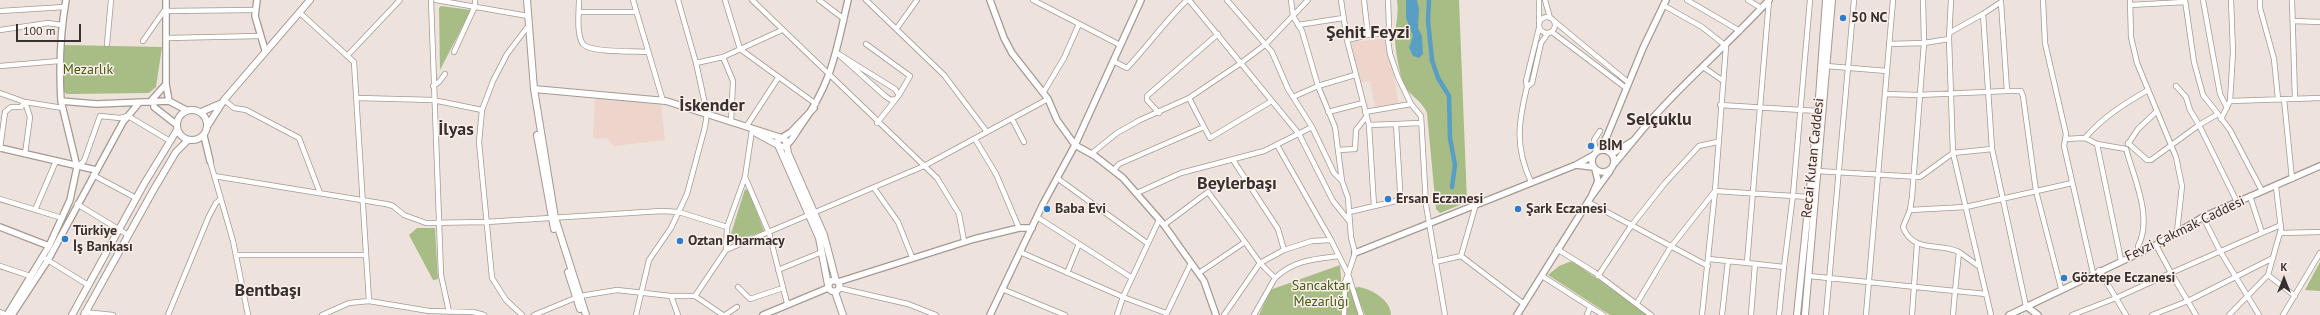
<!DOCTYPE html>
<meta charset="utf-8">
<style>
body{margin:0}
#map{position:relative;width:2320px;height:315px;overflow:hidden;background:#eee2dc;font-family:"PT Sans",sans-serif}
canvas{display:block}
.north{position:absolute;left:2264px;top:259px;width:40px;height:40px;-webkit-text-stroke:3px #fcefe9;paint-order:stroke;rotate:0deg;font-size:11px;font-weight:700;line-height:16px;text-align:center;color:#36312f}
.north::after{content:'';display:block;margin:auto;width:14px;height:18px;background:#36312f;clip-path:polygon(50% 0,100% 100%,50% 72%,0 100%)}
.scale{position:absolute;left:16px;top:24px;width:65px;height:18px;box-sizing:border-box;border:2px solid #36312f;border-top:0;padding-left:5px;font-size:12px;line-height:14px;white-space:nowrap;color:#36312f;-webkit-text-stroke:3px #fcefe9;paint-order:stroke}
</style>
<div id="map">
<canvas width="2320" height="315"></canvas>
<div class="north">K</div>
<div class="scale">100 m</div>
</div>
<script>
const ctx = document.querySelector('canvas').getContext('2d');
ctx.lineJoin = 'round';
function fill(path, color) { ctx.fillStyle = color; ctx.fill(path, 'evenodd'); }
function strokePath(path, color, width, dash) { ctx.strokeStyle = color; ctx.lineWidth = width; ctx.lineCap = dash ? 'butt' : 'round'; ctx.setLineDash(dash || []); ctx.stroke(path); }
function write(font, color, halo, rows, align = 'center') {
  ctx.font = font + ' "PT Sans",sans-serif'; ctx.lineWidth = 3; ctx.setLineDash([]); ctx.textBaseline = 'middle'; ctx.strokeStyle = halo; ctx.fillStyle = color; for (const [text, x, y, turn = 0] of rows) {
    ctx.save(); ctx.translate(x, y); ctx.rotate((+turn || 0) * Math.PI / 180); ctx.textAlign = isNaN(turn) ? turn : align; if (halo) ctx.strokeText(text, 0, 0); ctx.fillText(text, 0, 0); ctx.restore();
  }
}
fill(new Path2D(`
 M1387 38 1399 105 1375 107 1370 81 1361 82 1351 42Z
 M595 98 661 105 665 140 614 146 607 138 597 139 593 137Z`), '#eed5cc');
fill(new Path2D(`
 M1397 0H1459L1467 202 1440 213 1436 209 1427 113C1422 101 1411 96 1405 87 1400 78 1394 44 1395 34 1396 23 1399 12 1397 0Z
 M441 6 471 10 440 70 439 8Z
 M64 45 162 47 156 87 149 93 67 94 64 92Z
 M745 189 749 191 764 231 730 243 729 240Z
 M417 228H435L438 279 433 280 409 235Z
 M1572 261 1649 315H1610L1548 275 1559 266Z
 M2320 262V291L2305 290Z
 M1340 265 1343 302 1342 315H1259L1270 290Z
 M1347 286 1351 288 1359 315H1346Z
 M1359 287C1371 289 1391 300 1391 315H1365L1354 288Z`), '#a7bd85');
fill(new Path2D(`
 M1406 0H1417L1419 9 1418 28 1422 36 1423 54 1419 58 1413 56 1409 48 1413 36 1406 18Z`), '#5a9ec4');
strokePath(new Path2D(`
 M1429 0 1428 21 1432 60 1438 78 1449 96 1450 138 1455 165 1452 187`), '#5a9ec4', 4.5);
const minor = new Path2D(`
 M431 0 441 275 449 312
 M436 0 528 16
 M579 0C579 12 576 34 583 44 590 53 636 51 648 52
 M633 0 663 101
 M725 0 740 49 816 104
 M752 0 937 178 959 214 964 241
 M819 0 844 19
 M866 0 944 75 987 132
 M1033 0 1120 45
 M1189 0 1299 134 1333 201 1350 222
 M1227 0 1272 52 1288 89 1312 127 1334 173 1342 181 1348 198 1351 237 1355 253 1348 274 1361 315
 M1291 0 1293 16 1302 31 1318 86 1335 127 1342 181
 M1341 0 1347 40
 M1364 0 1368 35 1387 33
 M1388 0 1389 26 1387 33 1390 54 1398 77 1411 104 1421 116 1426 205 1445 315
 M1539 0V22
 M1545 0 1550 18
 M1687 0 1740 31
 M1748 0 1761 8
 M1769 0 1747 263 1784 267 1779 315
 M1923 0 1924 43 1912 197 1910 210 1903 227C1913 254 1941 242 1959 252
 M1951 0 1949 39 1953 153 1991 315
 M2043 0 2045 43 2066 134 2064 146 2093 273
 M2130 0 2131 37 2137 63 2176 157 2182 186 2177 232
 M2185 0 2194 62 2203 95 2218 114
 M2203 0 2220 94 2227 108
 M2260 0V8L2274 59 2278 99
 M2292 0 2295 99
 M1663 5 1702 27 1726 46 1715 191 1702 315
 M2130 5 2185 2
 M0 11 65 7
 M299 12 354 62 369 301
 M579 12H636
 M1983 14 1992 149 2026 306
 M1539 25a8 8 0 1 1 16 0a8 8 0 1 1-16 0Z
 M1554 21 1629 83
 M2294 21 2320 22
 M1298 25 1343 18
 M897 28 917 0
 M1539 28 1526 81 1527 87 1532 83 1541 43 1548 33
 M0 30 48 23 61 25
 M1552 32 1626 88
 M1949 33 1983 14 2001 2 2007 91H2021L2023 96 2036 191 2061 288
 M1368 35 1347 40 1369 125 1374 206
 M167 38 260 36
 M143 41 164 11 255 10
 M107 44 111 0
 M866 44 910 76 899 95
 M1889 44 1924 43 1949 39
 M454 52 475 6V0
 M837 53 895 89 899 95 896 99 891 100 885 96Z
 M347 56 400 0
 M723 57 733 81 731 122
 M1113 61 1127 68C1148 46 1165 21 1187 0
 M696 63 723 57 782 30
 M0 66 59 61
 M1826 66 1887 71
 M1703 67 1722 80
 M433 86 439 82 445 74
 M2176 86 2186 97 2190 110 2199 125 2237 202
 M1527 87C1518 124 1515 147 1531 182
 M0 93 25 102 21 107H11L5 112 0 149
 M1043 93 1064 58 1079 24
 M1886 94 1918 95 2007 91
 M1293 97 1318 86 1355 75
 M358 98 433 100 482 110
 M1189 98 1204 127
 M2284 99 2292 179
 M224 100 234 108 246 110 299 138 320 193
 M2230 101 2233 52 2231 0
 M1720 105 1818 111
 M1328 112 1363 103
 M1365 112 1411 104
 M1159 113 1147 100V96L1218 34
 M1012 119 1024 142
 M2221 119 2230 101 2320 98
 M877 123 896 99
 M1369 125 1396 124
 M746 127 778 78
 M752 130 745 177 769 233 787 303
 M2085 138C2103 117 2124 104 2148 90
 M975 139 996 174 1019 228
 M2065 139 2085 138 2097 144 2126 149C2134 178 2153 218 2138 246L2139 253
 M2128 143 2147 160H2151L2199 125 2218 114 2230 130 2262 191
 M2097 144 2121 260
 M2128 144 2138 129 2157 111
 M1277 145 1331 240
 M1339 150 1355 149 1356 130 1366 117
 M1596 152 1594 140 1600 131
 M25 154 30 117 25 102 63 108
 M1091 154 1117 133 1140 120 1189 98 1241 63 1266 44 1308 0
 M1233 160 1278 229 1284 250 1312 241 1331 240 1348 274 1345 282 1344 315
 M210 161 233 241 248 315
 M77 167 84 161 100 116 120 118 128 116 170 141
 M1114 170 1119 164 1204 127 1210 138 1270 102
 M1817 171 1920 177 1953 153 1992 149
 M93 175 136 198
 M214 176 386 204 393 206 404 215 426 223 486 222 662 211 679 212 727 227
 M1057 178 1147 243
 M874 188 898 222 912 257
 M1137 193 1181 173 1264 151 1312 127
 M2250 196 2262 233 2281 225
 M0 199 62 218
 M1588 202 1708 266
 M77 204 128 235
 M35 210 56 161
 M1910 210 1966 207 2072 183
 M1349 212 1396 201 1400 196V189L1396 124 1421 123
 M1037 217 1132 278
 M2203 217 2220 251 2259 315
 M1159 220 1123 297 1166 313
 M1164 225 1208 192 1245 242 1199 273
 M2280 233 2320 232
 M1245 242 1260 263 1275 278C1294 260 1314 259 1339 256
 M2156 245 2171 273 2262 233
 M1557 249 1594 272 1651 315
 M726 250 727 227 745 177
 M1020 252 1123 297 1117 315
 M236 255H366
 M1461 256 1476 204
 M46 259 88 285
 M1709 259 1747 263
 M1435 262 1461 256 1524 304
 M1977 265 1959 252 1955 291 1986 294
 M0 266 30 276
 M1784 267 1793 195 1810 0
 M778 270 822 252
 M2099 270 2116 298 2171 273 2196 315
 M1067 273 1079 244
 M2268 275 2295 296
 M1542 276 1603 315
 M1598 276 1631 226 1665 183 1699 146 1717 142
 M1809 276 1955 291 1953 315
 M738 287 750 299 783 288
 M839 288 908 304 936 315
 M1002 289 1065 315
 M671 296 678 315
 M695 296 726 250 924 166 1048 99
 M1637 303 1670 248 1715 191 1809 197
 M0 312 7 315
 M84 312 113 315
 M168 315 209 216 216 203 221 199
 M322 315 349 303 369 301 429 311 473 312 484 315
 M522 315 506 300 492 278 479 142 482 110 493 81 507 54 529 25
 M534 315 580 296 617 290 671 296H695L723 315
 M636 315 649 260 671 228 687 194 705 127 707 113 696 63 678 0
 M725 315 737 307
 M1166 315 1191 263
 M1224 315 1260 263 1284 250
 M1254 315 1275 278
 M1587 315 1590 308
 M1722 315 1728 261
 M1751 315 1755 264
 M1826 315 1854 0
 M1866 315 1893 0
 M1912 315 1917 244
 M2072 315 2116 298 2126 315
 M2152 315 2188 301 2273 258
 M2229 315 2268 275 2281 229 2276 187
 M2283 315 2320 253`);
const tertiary = new Path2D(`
 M66 0C60 34 59 67 61 101L96 104 169 101 186 110
 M257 0 255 16 265 50
 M990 0 1004 38 1012 53 1048 99 1057 120 1075 145 1095 156 1123 178 1164 225 1204 281 1216 315
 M166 84 169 101
 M150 102 166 84V0
 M154 102V107L177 125
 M814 108 791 132 778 140V145L782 147C790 145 795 134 800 127 832 83 836 52 848 0
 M204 136 210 161
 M1607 136 1643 48 1666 0
 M1634 140C1675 89 1725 48 1769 0
 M0 148 96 170
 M1592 161a11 11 0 1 1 22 0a11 11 0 1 1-22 0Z
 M1599 150 1607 136 1609 151
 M1612 154 1634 140 1615 163
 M1593 167 1576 165 1594 155
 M1595 169 1598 181 1591 197 1610 171
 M0 227 49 246
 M1355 253 1576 165
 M838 282 974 239 1019 228H1032
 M2026 306 2038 315
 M7 315 49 246 70 200 77 167 61 101
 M12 315 48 260 123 122 138 104
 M763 315 828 288
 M990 315 1043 204 1075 145 1141 0
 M1517 315 1591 197
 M2009 315 2156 245 2203 217 2320 166`);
const secondary = new Path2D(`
 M527 0 534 89 555 218 586 315
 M534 89 666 101 782 138 786 141 788 153 824 235 836 281
 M177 125a15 15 0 1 1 30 0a15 15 0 1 1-30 0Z
 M201 112 222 103
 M208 125 224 100 310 0
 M756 133 778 145 819 238 828 285
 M537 135 554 229
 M568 272 580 309
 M828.5 286a5.5 5.5 0 1 1 11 0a5.5 5.5 0 1 1-11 0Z
 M835 292 843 315
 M72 315 144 184 177 130
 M84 315 154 189 176 152 188 140
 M1797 315 1818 111 1826 0
 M1805 315 1832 0`);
strokePath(minor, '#a49993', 6);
strokePath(tertiary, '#a49993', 8);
strokePath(secondary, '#a49993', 8);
strokePath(minor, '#fff', 4.5);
strokePath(tertiary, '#fff', 5.5);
strokePath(secondary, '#fff', 6);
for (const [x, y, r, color] of [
 [1843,18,4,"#2c7ecd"],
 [1591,146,4,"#2c7ecd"],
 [1388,199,4,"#2c7ecd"],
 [1047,209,4,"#2c7ecd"],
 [1518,209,4,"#2c7ecd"],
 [65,239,4,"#2c7ecd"],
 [680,241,4,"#2c7ecd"],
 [2064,278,4,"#2c7ecd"]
]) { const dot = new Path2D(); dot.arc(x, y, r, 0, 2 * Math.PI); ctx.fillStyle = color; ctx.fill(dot); strokePath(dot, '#fcefe9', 1.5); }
write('bold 14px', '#36312f', '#fcefe9', [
 ["50 NC",1851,18],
 ["BİM",1599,146],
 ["Ersan Eczanesi",1396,199],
 ["Baba Evi",1055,209],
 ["Şark Eczanesi",1526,209],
 ["Türkiye",73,231],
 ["İş Bankası",73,247],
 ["Oztan Pharmacy",688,241],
 ["Göztepe Eczanesi",2072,278]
], 'left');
write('14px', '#445a16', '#fcefe9', [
 ["Mezarlık",88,70],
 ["Sancaktar",1321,286],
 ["Mezarlığı",1321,302]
]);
write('14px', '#36312f', '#fcefe9', [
 ["Recai Kutan Caddesi",1813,158,-84],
 ["Fevzi Çakmak Caddesi",2185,229,-26]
]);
write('bold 18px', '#36312f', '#fcefe9', [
 ["Şehit Feyzi",1368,33],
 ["İskender",712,106],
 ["Selçuklu",1659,120],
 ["İlyas",456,130],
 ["Beylerbaşı",1237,184],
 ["Bentbaşı",268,291]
]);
</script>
